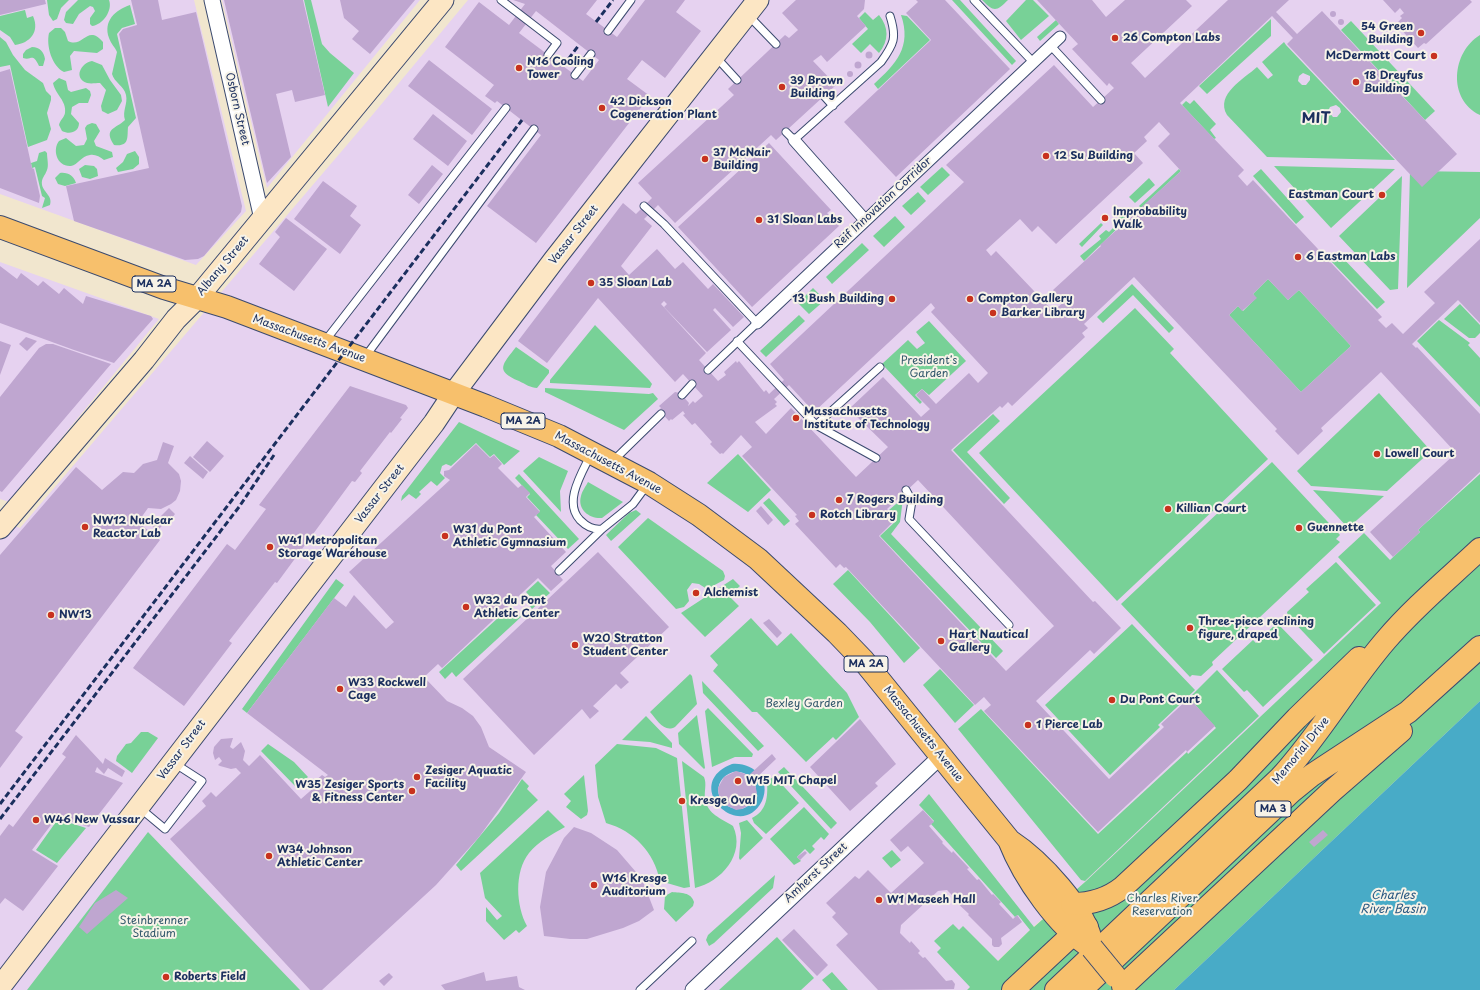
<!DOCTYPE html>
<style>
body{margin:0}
canvas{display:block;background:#f1e6ce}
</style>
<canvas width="1480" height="990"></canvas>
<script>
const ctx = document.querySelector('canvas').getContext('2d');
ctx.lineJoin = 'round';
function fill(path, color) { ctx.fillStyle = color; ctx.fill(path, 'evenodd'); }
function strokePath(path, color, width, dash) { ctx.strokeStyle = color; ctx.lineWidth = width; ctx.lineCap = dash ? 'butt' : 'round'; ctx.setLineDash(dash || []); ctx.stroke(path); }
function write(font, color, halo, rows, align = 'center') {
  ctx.font = font + ' "Playpen Sans",sans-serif'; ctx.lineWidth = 4; ctx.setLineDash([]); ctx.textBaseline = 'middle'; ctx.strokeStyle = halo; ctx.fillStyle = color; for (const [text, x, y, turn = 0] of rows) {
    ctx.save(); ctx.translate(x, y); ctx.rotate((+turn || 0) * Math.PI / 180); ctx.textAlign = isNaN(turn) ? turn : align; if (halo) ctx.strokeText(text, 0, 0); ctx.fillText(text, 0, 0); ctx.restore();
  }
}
fill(new Path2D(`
 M0 0H194L246 211 196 265 0 194Z
 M222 0H420L267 188Z
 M468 0H1480V511L1085 882 1034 926 967 990H0V521L20 528 364 125Z
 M0 262 159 319 9 502 0 499Z`), '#e6d2f0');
fill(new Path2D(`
 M47 0H69L61 8 57 19 53 21 49 15Z
 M78 0H109C113 10 103 25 92 26L90 24V18L95 11 93 7 90 6 79 14 73 24 66 23 64 20 66 12Z
 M304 0H311L322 44 330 53 354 73 328 107Z
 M952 0H960L1016 61 1012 65Z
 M982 0H1008C996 12 994 12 982 0Z
 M1026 0H1033L1049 16 1021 40 1006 21Z
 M130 5 135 24 122 28 117 34 136 118 128 127C127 137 130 147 114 145 103 128 116 129 125 120 122 111 128 104 126 95 124 86 114 82 112 74L117 52C115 47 111 44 109 38 103 21 115 10 130 5Z
 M25 10 27 18 33 16C40 32 30 43 15 45L10 37 0 30V16Z
 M865 12 873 20 879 15C889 28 889 40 879 53L870 44 861 53 852 44 868 29 859 18Z
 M901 15 907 16 930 40 878 89 874 84C896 64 912 47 901 15Z
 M1271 19V36L1207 94 1199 86Z
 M1056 20 1059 24 1040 41 1037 37Z
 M1351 21 1435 111 1425 120 1341 30Z
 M55 28H61L65 32 68 41C83 49 87 23 103 42V49L97 53 74 51 70 56 72 70 64 72C52 66 46 46 49 33Z
 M1480 35V115C1447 99 1452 52 1480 35Z
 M0 37 6 42 13 55 25 70 43 83 46 91 51 96V100L47 113 51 129 47 140 28 147 10 65 0 67Z
 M1284 42 1286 45 1395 160 1267 157 1227 115C1215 94 1244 79 1257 67L1268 79 1273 75 1262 62ZM1303 73 1310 76V80L1306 85H1302L1298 81 1299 76ZM1336 105 1340 108 1341 112 1337 117H1333L1328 111 1330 107Z
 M32 47C40 47 44 52 45 59L43 66H39C32 52 32 61 23 58V54L26 50Z
 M92 61 102 65 110 80 121 95 122 101 117 110 108 114 102 111 101 106 106 90 100 83C96 83 91 84 87 83 73 78 81 63 92 61Z
 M59 78 66 81 68 90 71 92 86 88 90 91 91 95 88 103H79L72 107 71 114 79 123C79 132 70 135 62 131L59 125C60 120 64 118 65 113 67 101 55 94 53 83Z
 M1194 100 1216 124 1210 130 1216 138 1214 139 1182 105 1186 101 1190 104Z
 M92 123 96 124 100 131 94 141 96 146 112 152 113 157 104 160C100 157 95 154 90 155 81 156 78 165 71 166 57 167 52 150 59 141L66 138 76 146 84 145 87 139 85 128 87 125Z
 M45 151 47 153C47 158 49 166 47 170 45 176 41 178 42 185 44 193 53 196 50 205L42 208 45 198 42 196 35 167 32 168 31 163 37 161 39 153Z
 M135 151 139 157V164L133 169 118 172 116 168 123 162 127 154Z
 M85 165 94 166 97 169 98 176 90 179 82 177 79 169Z
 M1274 166 1395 169 1331 228Z
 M942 167 950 175 928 195 920 187Z
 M1179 169 1181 171 1141 208 1139 206Z
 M1261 169 1304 217 1296 224 1253 176Z
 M1410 171 1480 172V218L1407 288Z
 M60 173C68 172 74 176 76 183L65 186 58 184 55 178Z
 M1402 176 1398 289 1390 290 1339 236Z
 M1149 178 1155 185 1135 203 1129 197Z
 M918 192 926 201 911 215 902 206Z
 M1127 210 1131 215 1084 261 1080 256 1101 239 1099 236 1106 230 1109 232 1118 223 1116 220Z
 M895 216 905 227 884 247 873 236Z
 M1101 223 1103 225 1082 247 1079 244Z
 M862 243 869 250 832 284 826 277Z
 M1339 254 1385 302 1377 309 1331 261Z
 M1268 279 1288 300 1299 290 1351 346 1301 392 1229 315 1238 306 1243 311 1256 298 1253 294Z
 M1132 284 1174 328 1169 333 1133 295 1103 323 1097 317Z
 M813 288 825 300 809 314 798 303Z
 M1460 304 1480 325V333L1475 338H1469L1444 319Z
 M1135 308 1174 349 1170 353 1268 459 1117 601 979 453Z
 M799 315 805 321 766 357 760 351Z
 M1439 320 1470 343 1468 345 1480 358V407L1417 341Z
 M929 321 966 361 929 395 922 389 915 395 922 402 920 404 882 364 908 340 917 349 925 343 916 332Z
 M595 325 649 380 652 384 650 388 550 383V380Z
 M516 347 549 370V373L537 388C531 388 525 384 519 381 494 371 503 364 516 347Z
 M545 388 649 394 653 393 658 399 624 430 545 392Z
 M1379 393 1431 451 1387 491 1311 486 1297 471Z
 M993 414 1000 421 967 452 1010 498 1004 504 953 450Z
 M459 422 520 451 504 465 494 454 490 457 476 443 451 466 446 464 442 466 440 473 445 478 437 486 431 481 419 492 421 494 416 499 409 494 401 501 402 496Z
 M738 454 771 490 748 512 707 483Z
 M539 457 568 471 560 491 561 512 523 471Z
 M1272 462 1340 535 1336 539 1340 542 1212 662 1213 665 1201 676 1192 675 1190 677 1121 604Z
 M519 474 579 539 568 549 536 515 540 511 527 497 530 494 515 478Z
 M1480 474V701L1174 990H967L970 987 937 952 941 948 934 941 953 924 959 930 963 926 998 961 1030 930 1018 915 1015 917 931 824 934 821 919 805 929 794 1034 927 1085 882 1381 603 1338 557 1364 533 1390 560 1420 532 1418 530Z
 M588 482 623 502 602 518C590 519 577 510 581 496 582 491 586 486 588 482Z
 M1313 490 1384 496 1348 528Z
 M769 498 790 521 784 526 763 503Z
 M903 498 900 522 891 534 1003 651 996 658 880 536 897 520 889 510Z
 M636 510 641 514 611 541 606 535 629 513Z
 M648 518 723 571 725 576 724 580 707 589 699 584 692 583 687 590 689 601 684 607 676 609 618 547Z
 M1336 562 1376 605 1324 654 1288 616 1287 612 1309 592 1306 589Z
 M848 570 920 648 904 663 870 622 833 584Z
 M336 579 344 585 247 713 242 709Z
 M733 579 740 586 729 596 739 606 705 637 681 613Z
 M538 581 550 593 532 609 530 606 535 602 526 592Z
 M511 606 521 617 456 677 452 672 445 679 439 672Z
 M751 618 777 646 791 633 847 693 859 717 836 740 833 737 806 762 757 712H752L713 671 718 665 710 656Z
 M1277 623 1313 660 1263 707 1247 690 1244 692 1222 669 1253 640 1256 643Z
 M1132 624 1195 690 1158 725 1160 727 1110 775 1045 705Z
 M940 669 974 705 955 723 923 685Z
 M1217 670 1259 716 1085 881 1081 880 958 729 981 709 1098 834 1187 752 1188 754 1216 728 1189 698Z
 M690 674 692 676 697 704 675 727C664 733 657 720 650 712Z
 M702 681 764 746 758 751 703 693Z
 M708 708 753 754 752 757H735L712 767 705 711Z
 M697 715 705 768 704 769 679 744 678 733Z
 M646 716 672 743V748L650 742 622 740Z
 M141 732H148L158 738 132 773 116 761 117 756 126 744 131 743Z
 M268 744 294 762 308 777 296 787 261 751Z
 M617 744 656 748 677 758 690 887 684 888 660 881C654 852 634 831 606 823L598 797 595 765Z
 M682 761 704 777C707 784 704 791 705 799 708 815 721 818 733 826 746 854 721 882 695 888Z
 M784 767 837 823 831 829 778 772Z
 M584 775 588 811 587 815 581 819 566 807 571 801 564 794Z
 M774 776 799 803 766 834 754 823 752 818C767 811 768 796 767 782Z
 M522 779 529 786 527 789 538 800 461 871 456 865 499 813Z
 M804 807 829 834 824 840 821 837 812 846 815 849 810 854 805 849 797 857 801 861 794 865 770 839Z
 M548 810 565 827C552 834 538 842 529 853 514 872 516 906 527 926L519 933 516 930 504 940 486 921V907L497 920 502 916 485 898 480 873Z
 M58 819 86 828 57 863 36 850Z
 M747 820 763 838 740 860 739 858 741 833 739 823Z
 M148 832 300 990H27Z
 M892 850 901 860 891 868 882 858Z
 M775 875 773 888 714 943 709 946 706 940 708 935Z
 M672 892C681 893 691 892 694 902L693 906 676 922 664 909 665 896Z
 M777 937 814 978 801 990H719Z
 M832 972 848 990H831L822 980Z`), '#78d197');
fill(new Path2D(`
 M1480 701V990H1174Z
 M732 764C753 762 772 780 762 801 740 844 680 784 732 764ZM733 772C757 769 766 801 742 809 716 811 709 780 733 772Z`), '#48abc7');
fill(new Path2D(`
 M0 0H45L46 4 0 15Z
 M131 0H158L162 20 196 12 242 206 241 212 204 256 198 259 185 260 74 221 66 186 149 168 119 34 123 29 137 25Z
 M224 0H303L325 95 295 102 292 90 276 94 291 157 267 183Z
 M340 0H415L370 54 352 39 359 31 344 18Z
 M513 0H597L586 14 617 37 645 0H685L676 12 701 31 665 78 642 60 627 79 650 96 536 243 487 206 541 135 497 101 495 103 485 96 494 85 445 47 479 2 509 25 525 4ZM536 11 599 60 583 81 519 33Z
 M796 0H865L864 9 857 16 866 26 827 62 821 55 813 61 836 85 776 140 771 135 675 223 658 205 644 219 652 226 621 266 629 275 657 249 675 269 683 262 708 289 713 284 744 317 733 327 715 308 713 310 731 330 707 352 664 307 667 304 664 301 661 304 706 353 699 360 718 381 726 375 724 372 736 361 737 363 739 361 764 392 766 390 769 394 784 380 770 364 964 182 946 165 1054 65 1093 107 1114 88 1109 83 1107 86 1072 49 1078 44 1037 0H1092L1106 17 1125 0H1186L1192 6 1131 63 1145 78 1228 0H1289L1276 12 1297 34 1322 11 1457 154 1422 187 1287 44 1293 38 1272 16 1180 103 1244 170 1238 176 1247 186 1253 180 1382 317 1378 320 1386 328 1392 323 1403 334 1435 303 1424 292 1480 239V323L1458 300 1412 344 1416 348 1417 347 1480 414V472L1418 530 1420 532 1393 557 1370 532 1456 453 1381 372 1321 428 1323 431 1298 455 1275 431 1277 429 1134 277 1084 324 1088 328 1082 333 1085 337 1012 406 1008 402 1002 408 1000 406 951 450 1093 602 1095 601 1121 628 1094 654 1090 650 1036 701 1109 779 1164 727 1161 724 1189 698 1215 726 1187 752 1186 750 1098 832 984 711 991 705 984 697 975 705 846 567 844 568 840 564 836 568 795 524 799 521 795 516 797 515 742 456 752 447 741 435 723 454 722 453 720 454 710 444 712 442 695 423 692 425 683 415 685 414 683 411 672 420 671 419 669 421 659 410 661 408 659 406 675 392 680 393 689 403 688 406 693 401 695 403 703 396 683 374 675 382 598 298 547 363 518 341 623 203 636 214 652 198 638 183 734 95 728 89 785 35 789 38 798 30 782 13ZM1159 122 1170 134 1158 146 1181 171 1100 245 1101 246 1053 290 1064 302 1053 311 996 251 991 256 986 250 1020 219 1032 232 1038 226 1056 244 1143 163 1134 153 1147 141 1144 137ZM1268 279 1288 300 1299 290 1351 346 1301 392 1229 315 1238 306 1242 311 1257 298 1253 294ZM931 303 935 308 931 312 988 373 978 383 969 373 936 404 922 389 916 395 930 409 921 417 883 377 849 409 888 447 856 477 791 408 766 434 755 422 777 406 775 404 777 402 774 399 789 385 814 412ZM918 480 1054 626 1006 671 879 536 896 519 887 509Z
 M916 0H945L1010 69 896 177 844 122 931 40 906 13 918 2Z
 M1383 0H1470L1472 2 1426 44 1424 43 1418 48 1396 24 1402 18 1400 16 1404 13 1400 8 1395 13Z
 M1330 14a3 3 0 1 1 6 0a3 3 0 1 1-6 0Z
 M1338 22a3 3 0 1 1 6 0a3 3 0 1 1-6 0Z
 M865.5 55a3.5 3.5 0 1 1 7 0a3.5 3.5 0 1 1-7 0Z
 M429 60 492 109 472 135 408 86Z
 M854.5 65a3.5 3.5 0 1 1 7 0a3.5 3.5 0 1 1-7 0Z
 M10 69 32 168 34 169 40 196 39 203 0 188V72Z
 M847 74a3 3 0 1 1 6 0a3 3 0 1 1-6 0Z
 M433 114 467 141 448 166 413 139Z
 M769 143 831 210 827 213 839 226 752 307 678 227Z
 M432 165 443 174 419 204 408 195Z
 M323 181 357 206 350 216 361 225 340 254 294 219Z
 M286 218 327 249 294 291 259 264 280 237 275 232Z
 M0 266 17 279 21 273 38 286 43 281 59 294 64 288 83 304 86 296 151 316 153 319 114 363 74 350 0 323Z
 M26 337 37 341 27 351 19 344Z
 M0 341 11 345 0 375Z
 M46 344H53L111 364 2 492 0 491V397L39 348Z
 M350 386 406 405 408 408 400 418 402 419 391 433 390 432 360 471 362 473 355 482 352 481 277 583 275 582 229 641 232 643 184 706 133 668 227 544 235 550 266 509 259 505Z
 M207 441 224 456 210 472 193 457Z
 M163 442 174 446 168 463 179 474 181 481 180 491 176 500 171 504 161 509 148 508 138 522 160 540 15 731 23 737 0 768V555L76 467 102 490 123 472 134 473 143 464 157 460Z
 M476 444 490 458 494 455 502 464 498 468 518 488 522 485 530 493 526 497 540 512 534 517 566 552 551 566 563 580 551 591 538 578 442 668 438 664 424 677 447 701 462 708 473 716 481 727 489 747 526 772 479 837 436 885 322 990H310L170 839 206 806 202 801 211 792 216 797 241 773 236 768 231 769 220 766 218 765 222 761 219 757 215 760 213 753 214 747 221 739 233 738 230 747 233 749 241 742 245 751 243 760 249 766 260 755 301 799 317 785 314 782 322 775 325 777 328 775 247 713 334 598 346 607 354 595 386 629 394 622 349 572 450 480 444 476V471L449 470Z
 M190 456 208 472 203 479 184 463Z
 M761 506 773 520 768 525 756 511Z
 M169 508 175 514 168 523 161 516Z
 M152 524a5 5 0 1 1 10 0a5 5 0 1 1-10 0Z
 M598 552 669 627 620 673 629 682 621 689 616 684 593 706 599 711 590 719 582 709 534 755 463 679Z
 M769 619 782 633 777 638 763 623Z
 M860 719 896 764 875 783 878 786 850 811 810 767Z
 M76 735 103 764 105 758 125 771 122 777 108 768 104 774 97 767 95 772 123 783 89 827 57 817 32 850 58 866 23 911 5 898 0 904V836L9 824 13 827 66 757 62 754Z
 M772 754 776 759 754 780 757 793 751 804 742 809 736 810 724 804 719 795 718 788 724 777 736 771 749 775Z
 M923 810 934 822 929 826 943 842 942 843 952 853 953 851 969 868 967 869 977 880 979 879 992 895 993 894 1001 902 999 904 1013 919 1017 915 1022 922 1001 938 1002 944 999 947H994L992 945V939L968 915 969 914 954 900 956 899 947 890 938 891 901 925 900 933 910 943 911 941 920 951 918 953 923 958 925 957 946 981 952 980 955 984 954 989 878 990 836 945 848 934 832 917 836 913 826 903 855 876 859 879 868 870 891 893 924 863 908 846 901 852 890 840Z
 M574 827 591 833 617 850 642 879 654 910 639 921 623 928 587 939H570L544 936 540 907 546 872 564 838Z
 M1323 830 1328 835 1314 847 1309 842Z
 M805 851 807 853 800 860 797 857Z
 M116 890 128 898 87 934 79 927 95 903Z
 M794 929 828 965 817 976 782 940Z
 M484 972 486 981 517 976 519 987 525 990H445L441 985Z
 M389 973 393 977 384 986 379 981Z`), '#bfa6d0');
const service = new Path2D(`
 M501 0 557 43 548 55
 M974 0 1033 62
 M748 15 776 44
 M608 31 631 0
 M1051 46 1101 100
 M716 57 737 80
 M575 75 591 54
 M824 96 833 106
 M786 132 794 140 881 62C894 44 897 38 890 16
 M644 206 664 224 757 323 708 370
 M325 341 506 108
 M737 341 816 425 876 458
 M365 357 534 129
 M682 395 692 384
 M816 425 880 367
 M591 454C582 473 563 502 580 520 587 527 593 530 602 529
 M613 461 661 414
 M906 490 912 501 909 519 1009 625
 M559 571 602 529 633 504 647 485
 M141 809 165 829 202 781 174 763
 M640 990 692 941`);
const pedestrian = new Path2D(`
 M794 140 865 220
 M757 323 1060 37`);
const minor = new Path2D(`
 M212 0 262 219
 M693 990 941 756`);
const secondary = new Path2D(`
 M0 528 144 360 176 319 197 298 443 0
 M0 987 434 423 454 393 554 260 758 0`);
const primary = new Path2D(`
 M0 227 164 288 227 307 486 406 559 436 649 483 699 515 758 559 837 633 863 660 1009 840C1024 878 1058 927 1092 948
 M1010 841C1039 860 1087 910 1092 945`);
const trunk = new Path2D(`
 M1072 904C1091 904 1108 899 1123 887L1238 780 1297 718 1359 658
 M1123 986 1332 791 1401 731
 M1013 990 1073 934 1087 927
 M1056 990 1280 778C1319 736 1348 684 1386 640 1414 607 1448 579 1480 549
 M1081 990 1291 792 1312 775 1408 712 1480 647`);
strokePath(service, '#3b4a6f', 9);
strokePath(pedestrian, '#3b4a6f', 13);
strokePath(minor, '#3b4a6f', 17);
strokePath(secondary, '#3b4a6f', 23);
strokePath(primary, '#3b4a6f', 24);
strokePath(trunk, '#3b4a6f', 24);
strokePath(service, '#fff', 7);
strokePath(pedestrian, '#fff', 11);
strokePath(minor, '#fff', 15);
strokePath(secondary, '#fce6c4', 21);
strokePath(primary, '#f7c06c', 22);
strokePath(trunk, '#f7c06c', 22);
strokePath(new Path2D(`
 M596 22 613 0
 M563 66 579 45
 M0 804 522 120
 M0 819 239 507 274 455`), '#1b2f5e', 3, [6, 3]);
const primaryBridge = new Path2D(`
 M1092 948 1115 976`);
strokePath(primaryBridge, '#3b4a6f', 24, []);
strokePath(primaryBridge, '#f7c06c', 22);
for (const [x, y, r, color] of [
 [1421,33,4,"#c8321e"],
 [1115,38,4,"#c8321e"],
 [1434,56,4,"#c8321e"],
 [519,68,4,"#c8321e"],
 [1356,82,4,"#c8321e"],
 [782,87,4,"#c8321e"],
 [602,108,4,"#c8321e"],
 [1046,156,4,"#c8321e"],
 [705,159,4,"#c8321e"],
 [1382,195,4,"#c8321e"],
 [1105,218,4,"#c8321e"],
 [759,220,4,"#c8321e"],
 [1298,257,4,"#c8321e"],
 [591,283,4,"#c8321e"],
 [892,299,4,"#c8321e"],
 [970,299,4,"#c8321e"],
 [993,313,4,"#c8321e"],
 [796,418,4,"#c8321e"],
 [1377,454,4,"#c8321e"],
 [839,500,4,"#c8321e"],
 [1168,509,4,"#c8321e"],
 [812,515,4,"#c8321e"],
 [85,527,4,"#c8321e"],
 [1299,528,4,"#c8321e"],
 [445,536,4,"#c8321e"],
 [270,547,4,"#c8321e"],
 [696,593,4,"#c8321e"],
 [466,607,4,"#c8321e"],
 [51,615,4,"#c8321e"],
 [1190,628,4,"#c8321e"],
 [941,641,4,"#c8321e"],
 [575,645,4,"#c8321e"],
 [340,689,4,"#c8321e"],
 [1112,700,4,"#c8321e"],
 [1028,725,4,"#c8321e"],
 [417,777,4,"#c8321e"],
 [738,781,4,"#c8321e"],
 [412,791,4,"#c8321e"],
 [682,801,4,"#c8321e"],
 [36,820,4,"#c8321e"],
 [269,856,4,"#c8321e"],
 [594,885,4,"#c8321e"],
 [879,900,4,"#c8321e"],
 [166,977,4,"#c8321e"]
]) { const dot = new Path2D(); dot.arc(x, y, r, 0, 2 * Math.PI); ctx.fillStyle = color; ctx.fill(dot); strokePath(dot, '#f7f3e8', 1.5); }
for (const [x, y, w] of [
 [154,284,44],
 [523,421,44],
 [866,664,44],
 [1273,809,36]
]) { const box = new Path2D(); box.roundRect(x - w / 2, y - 8, w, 16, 3); ctx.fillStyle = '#f7f3e8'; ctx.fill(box); strokePath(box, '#1b2f5e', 1); }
write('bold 10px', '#1b2f5e', null, [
 ["MA 2A",154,284],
 ["MA 2A",523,421],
 ["MA 2A",866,664],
 ["MA 3",1273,809]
]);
write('bold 11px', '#1b2f5e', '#f7f3e8', [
 ["54 Green",1413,27,"right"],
 ["Building",1413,40,"right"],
 ["26 Compton Labs",1123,38],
 ["McDermott Court",1426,56,"right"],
 ["N16 Cooling",527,62],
 ["Tower",527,75],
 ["18 Dreyfus",1364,76],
 ["Building",1364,89],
 ["39 Brown",790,81],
 ["Building",790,94],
 ["42 Dickson",610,102],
 ["Cogeneration Plant",610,115],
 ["37 McNair",713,153],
 ["Building",713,166],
 ["12 Su Building",1054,156],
 ["Eastman Court",1374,195,"right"],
 ["Improbability",1113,212],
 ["Walk",1113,225],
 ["31 Sloan Labs",767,220],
 ["6 Eastman Labs",1306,257],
 ["35 Sloan Lab",599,283],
 ["13 Bush Building",884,299,"right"],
 ["Compton Gallery",978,299],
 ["Barker Library",1001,313],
 ["Massachusetts",804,412],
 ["Institute of Technology",804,425],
 ["Lowell Court",1385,454],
 ["7 Rogers Building",847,500],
 ["Killian Court",1176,509],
 ["Rotch Library",820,515],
 ["NW12 Nuclear",93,521],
 ["Reactor Lab",93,534],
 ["Guennette",1307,528],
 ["W31 du Pont",453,530],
 ["Athletic Gymnasium",453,543],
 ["W41 Metropolitan",278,541],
 ["Storage Warehouse",278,554],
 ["Alchemist",704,593],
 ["W32 du Pont",474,601],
 ["Athletic Center",474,614],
 ["NW13",59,615],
 ["Three-piece reclining",1198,622],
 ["figure, draped",1198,635],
 ["Hart Nautical",949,635],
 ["Gallery",949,648],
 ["W20 Stratton",583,639],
 ["Student Center",583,652],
 ["W33 Rockwell",348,683],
 ["Cage",348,696],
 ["Du Pont Court",1120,700],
 ["1 Pierce Lab",1036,725],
 ["Zesiger Aquatic",425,771],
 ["Facility",425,784],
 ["W15 MIT Chapel",746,781],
 ["W35 Zesiger Sports",404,785,"right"],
 ["& Fitness Center",404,798,"right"],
 ["Kresge Oval",690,801],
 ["W46 New Vassar",44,820],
 ["W34 Johnson",277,850],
 ["Athletic Center",277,863],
 ["W16 Kresge",602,879],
 ["Auditorium",602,892],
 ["W1 Maseeh Hall",887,900],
 ["Roberts Field",174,977]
], 'left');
write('11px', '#1b2f5e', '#f7f3e8', [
 ["Osborn Street",237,109,77],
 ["Reif Innovation Corridor",883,203,-43],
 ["Vassar Street",574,235,-52],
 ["Albany Street",223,266,-50],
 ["Massachusetts Avenue",309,339,20],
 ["Massachusetts Avenue",608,463,28],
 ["Vassar Street",380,494,-52],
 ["Massachusetts Avenue",923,734,51],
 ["Vassar Street",182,750,-53],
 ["Memorial Drive",1301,751,-51],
 ["Amherst Street",816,873,-43]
]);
write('11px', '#32586c', '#f7f3e8', [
 ["President's",929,361],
 ["Garden",929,374],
 ["Bexley Garden",804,704],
 ["Charles River",1162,899],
 ["Reservation",1162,912],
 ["Steinbrenner",154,921],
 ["Stadium",154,934]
]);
write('italic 12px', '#2b5a83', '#f7f3e8', [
 ["Charles",1393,896],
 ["River Basin",1393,910]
]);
write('bold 15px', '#1b2f5e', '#f7f3e8', [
 ["MIT",1316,119]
]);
</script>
